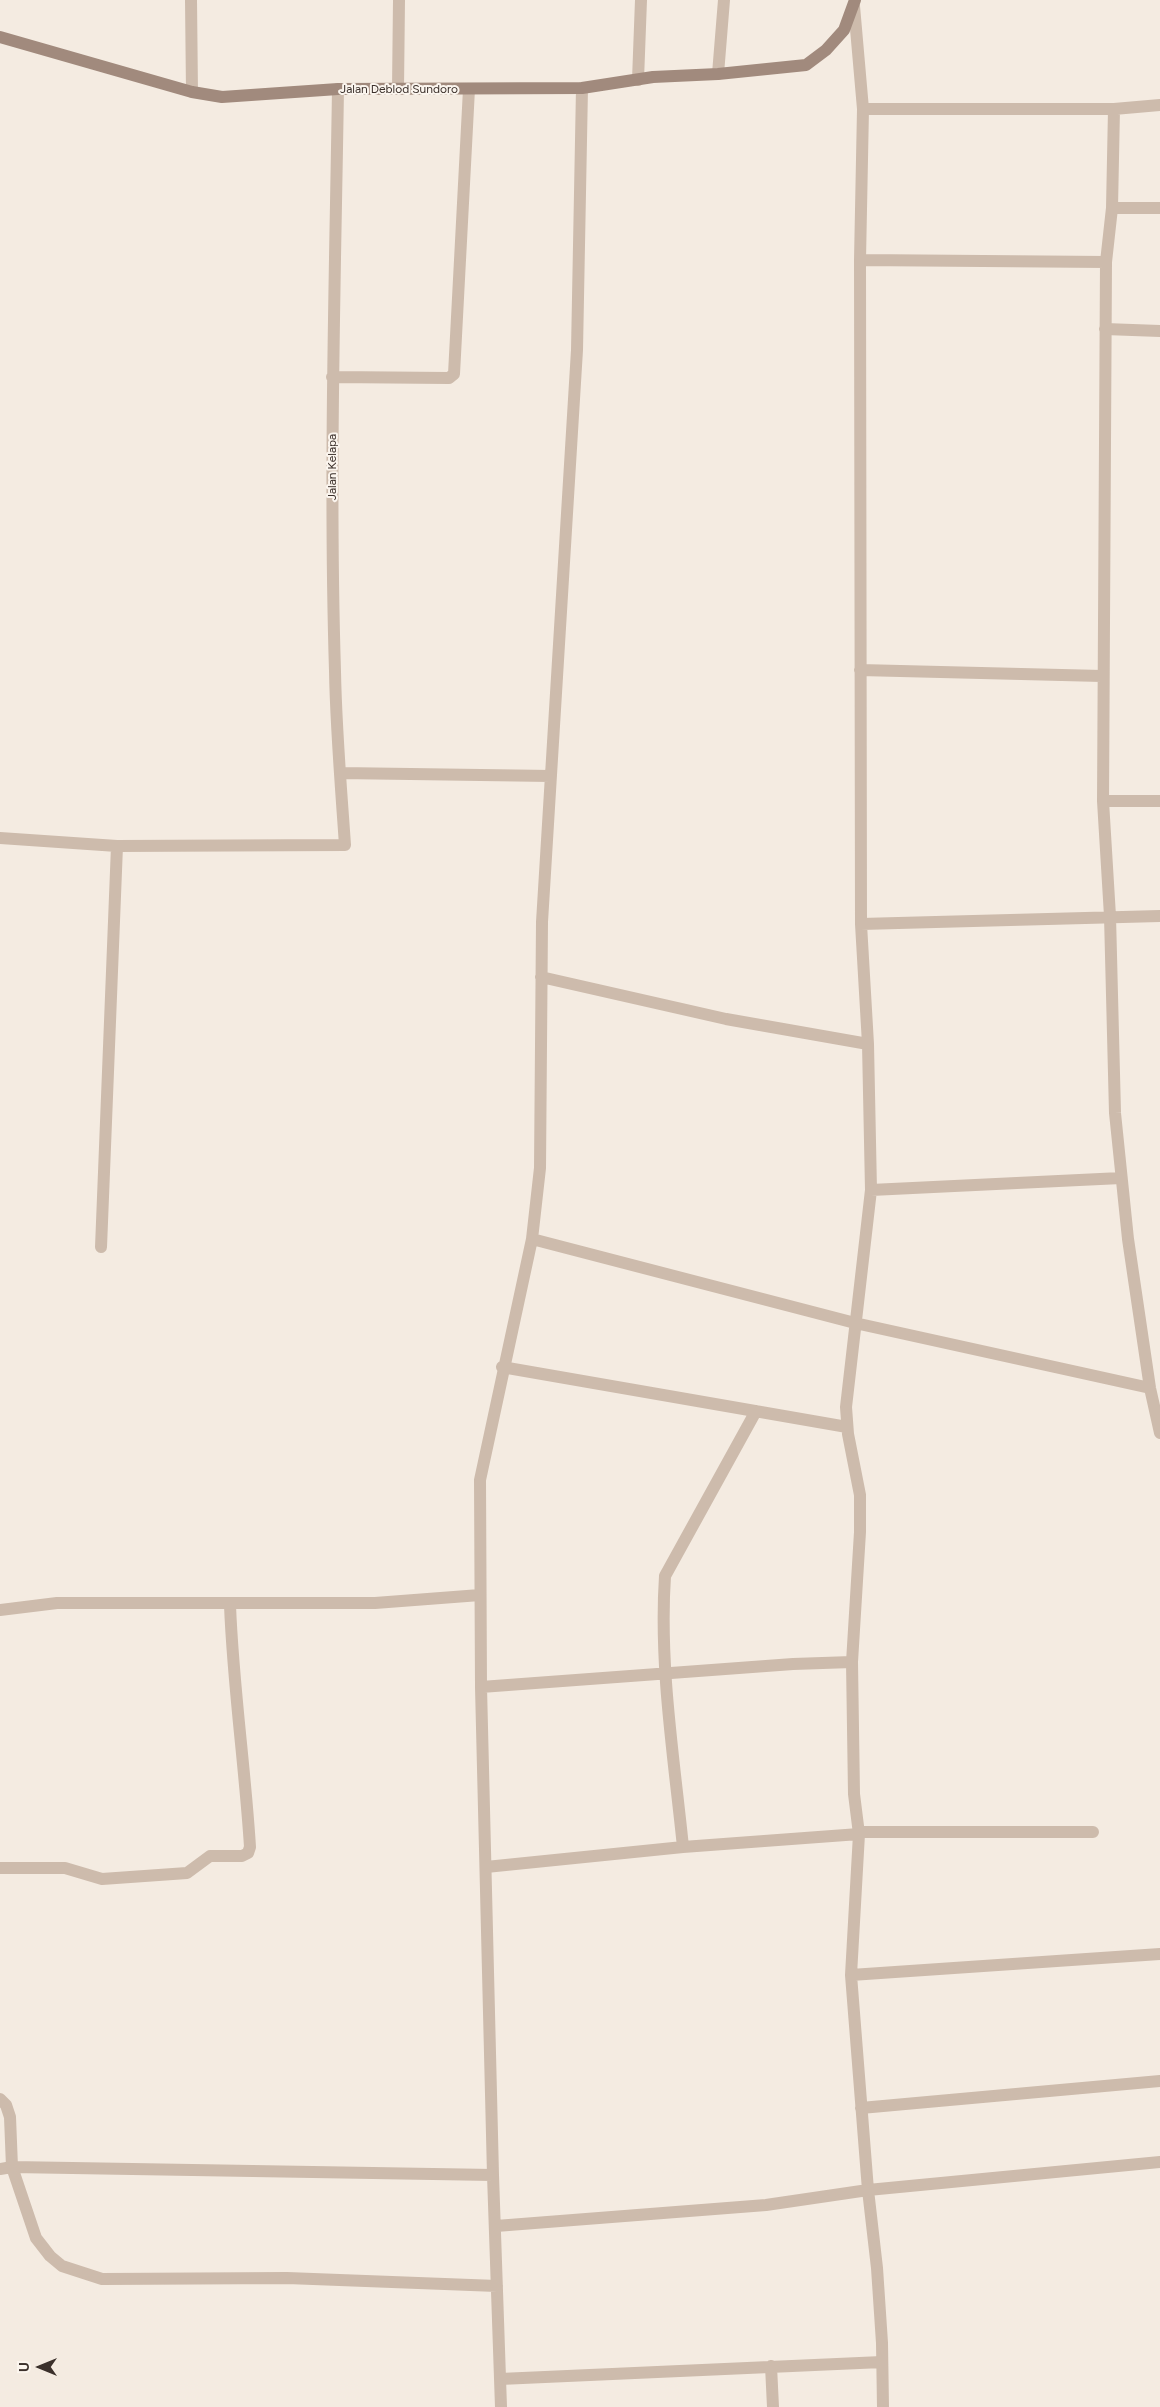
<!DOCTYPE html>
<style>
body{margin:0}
#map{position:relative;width:1160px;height:2407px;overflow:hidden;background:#f4ebe1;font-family:Figtree,sans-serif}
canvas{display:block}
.north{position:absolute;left:15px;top:2342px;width:50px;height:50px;-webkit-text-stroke:4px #fbf5ee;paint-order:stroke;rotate:270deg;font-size:14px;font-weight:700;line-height:20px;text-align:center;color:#3b302b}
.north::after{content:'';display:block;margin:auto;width:18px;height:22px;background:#3b302b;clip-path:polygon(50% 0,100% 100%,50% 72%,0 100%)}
</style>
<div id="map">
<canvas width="1160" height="2407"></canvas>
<div class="north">U</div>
</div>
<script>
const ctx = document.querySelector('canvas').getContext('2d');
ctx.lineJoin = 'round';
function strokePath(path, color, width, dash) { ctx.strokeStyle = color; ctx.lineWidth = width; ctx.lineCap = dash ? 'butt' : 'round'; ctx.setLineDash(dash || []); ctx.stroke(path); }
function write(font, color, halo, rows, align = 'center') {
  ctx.font = font + ' Figtree,sans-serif'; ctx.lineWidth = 4; ctx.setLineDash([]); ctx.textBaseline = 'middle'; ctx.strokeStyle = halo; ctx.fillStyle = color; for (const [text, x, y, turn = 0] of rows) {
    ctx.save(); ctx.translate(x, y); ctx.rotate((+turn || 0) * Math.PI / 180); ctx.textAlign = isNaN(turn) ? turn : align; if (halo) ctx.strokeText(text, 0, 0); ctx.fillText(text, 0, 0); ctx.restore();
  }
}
strokePath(new Path2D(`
 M191 0 192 92
 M854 6 863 109 860 260 861 924 868 1044 871 1190 846 1407 848 1434 860 1495V1532L852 1662 854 1794 859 1834 851 1975 868 2190 877 2268 882 2343 883 2407
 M718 74 724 0
 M638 80 641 0
 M398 89 399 0
 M863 109H1114L1160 105
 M1114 109 1112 208 1106 262 1103 801 1110 916 1115 1113 1128 1239 1150 1388 1160 1433
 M1112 208H1160
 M860 260 1106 262
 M1105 329 1160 331
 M332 377 449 378 454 374 469 89
 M860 670 1102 676
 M340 773 551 776
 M1103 801H1160
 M0 838 117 846 345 845C341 787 336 729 335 671 329 477 335 283 338 89
 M861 924 1160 916
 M541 977 726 1019 868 1044
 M871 1190 1121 1178
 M532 1239 855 1323 1150 1388
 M101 1247 117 846
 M502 1367 847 1427
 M0 1610 57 1603H375L480 1595
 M481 1687 793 1664 852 1662
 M859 1832H1093
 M683 1847C674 1758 659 1666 665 1576L756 1411
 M486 1867 683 1847 859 1834
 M0 1868H65L102 1879 187 1873 210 1856H242L248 1853 250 1847C245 1766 233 1686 230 1605
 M851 1975 1160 1954
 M0 2099 6 2105 10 2117 12 2167 36 2238 50 2256 62 2266 102 2279 287 2278 497 2286
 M861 2108 1160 2081
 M0 2169 12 2167 493 2175
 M496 2226 766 2205 868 2190 1160 2162
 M771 2366 773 2407
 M500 2379 882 2362
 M501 2407 493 2175 481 1687 480 1480 532 1239 540 1168 542 922 577 350 582 88`), '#cdbbac', 12);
strokePath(new Path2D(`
 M0 37 192 92 222 97 338 89 582 88 653 77 718 74 806 65 826 50 844 30 855 0`), '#a18a7d', 12);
write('12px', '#3b302b', '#fbf5ee', [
 ["Jalan Deblod Sundoro",399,89],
 ["Jalan Kelapa",332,467,-90]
]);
</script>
